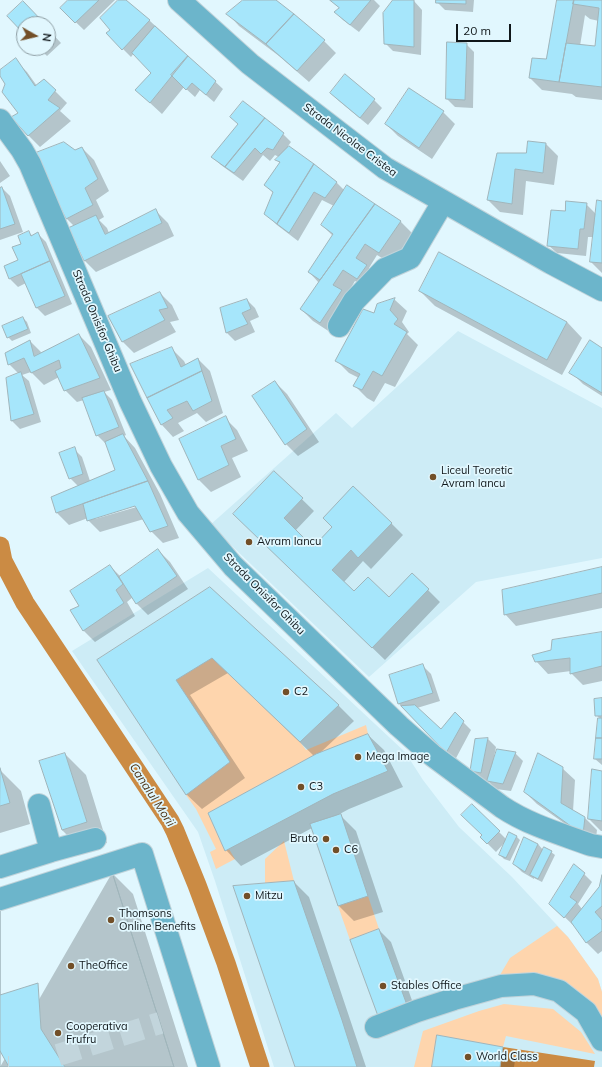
<!DOCTYPE html>
<style>
body{margin:0}
#map{position:relative;width:602px;height:1067px;overflow:hidden;background:#e1f7fe;font-family:Mulish,sans-serif}
canvas{display:block}
.north{position:absolute;left:16px;top:16px;width:40px;height:40px;box-sizing:border-box;background:#e1f7fe;border:1px solid #8d9da3;border-radius:50%;rotate:98deg;font-size:11px;font-weight:700;line-height:16px;text-align:center;color:#10171a}
.north::after{content:'';display:block;margin:auto;width:14px;height:18px;background:#724f28;clip-path:polygon(50% 0,100% 100%,50% 72%,0 100%)}
.scale{position:absolute;left:456px;top:24px;width:55px;height:18px;box-sizing:border-box;border:2px solid #10171a;border-top:0;padding-left:5px;font-size:12px;line-height:14px;white-space:nowrap;color:#10171a;-webkit-text-stroke:3px #e1f7fe;paint-order:stroke}
</style>
<div id="map">
<canvas width="602" height="1067"></canvas>
<div class="north">N</div>
<div class="scale">20 m</div>
</div>
<script>
const ctx = document.querySelector('canvas').getContext('2d');
ctx.lineJoin = 'round';
function fill(path, color) { ctx.fillStyle = color; ctx.fill(path, 'evenodd'); }
function strokePath(path, color, width, dash) { ctx.strokeStyle = color; ctx.lineWidth = width; ctx.lineCap = dash ? 'butt' : 'round'; ctx.setLineDash(dash || []); ctx.stroke(path); }
function write(font, color, halo, rows, align = 'center') {
  ctx.font = font + ' Mulish,sans-serif'; ctx.lineWidth = 3.5; ctx.setLineDash([]); ctx.textBaseline = 'middle'; ctx.strokeStyle = halo; ctx.fillStyle = color; for (const [text, x, y, turn = 0] of rows) {
    ctx.save(); ctx.translate(x, y); ctx.rotate((+turn || 0) * Math.PI / 180); ctx.textAlign = isNaN(turn) ? turn : align; if (halo) ctx.strokeText(text, 0, 0); ctx.fillText(text, 0, 0); ctx.restore();
  }
}
fill(new Path2D(`
 M458 331 602 408V558L476 582 369 677 210 525 336 413 352 428Z
 M208 568 405 752 423 780 459 827 512 877 568 937 598 979 602 992V1067H274L215 881 198 832 72 651Z`), '#cdecf6');
fill(new Path2D(`
 M212 658 300 742 306 750 366 725 368 734 316 754 208 813 225 851 229 849 235 859 216 869 210 852 216 849 196 809 186 795 230 762 176 680Z
 M284 841 294 881 265 883V859Z
 M368 896 379 929 350 940 338 906Z
 M557 926 568 937 598 979 602 992V1028L534 977 500 975 510 958Z
 M504 1004 553 1009 581 1032 595 1054 506 1036 503 1047 438 1035 432 1067H414L423 1031 479 1011Z`), '#fed5ad');
fill(new Path2D(`
 M503 1047 595 1061 594 1067H500Z`), '#cb8b44');
fill(new Path2D(`
 M69 0H115L84 30 61 8Z
 M119 0H124L150 21 223 89 214 102 200 90 195 97 184 87 162 114 136 90 152 73 134 53 131 57 123 49 111 30Z
 M244 0H274L324 41 336 53 309 82 279 56 239 26 228 14Z
 M330 0H374L380 6 359 32 343 20 336 12 340 8Z
 M395 0 414 1 422 10 421 55 393 51 385 43Z
 M437 0H474L473 12 445 10 437 2Z
 M558 0H602V100L576 97 572 94 542 90 530 78 547 61ZM585 15 590 19 599 21 596 47 580 46Z
 M48 29 61 43 47 56 39 48H48Z
 M466 44 474 52 473 108 455 107 447 99Z
 M15 60 27 72 37 86 44 80 67 103 60 111 71 121 40 147 28 135 6 84 0 74V72Z
 M410 89 443 112 455 124 432 159 398 136 386 124Z
 M331 93 374 100 382 108 368 125 339 101Z
 M283 134 291 142 288 146 337 183 345 191 401 222 412 233 392 264 377 255 369 268 378 277 370 290 355 281 346 296 333 334 313 321 301 309 319 283 309 272 333 236 322 225 334 206 322 200 298 241 277 225 265 213 274 194 266 185 281 164 277 160 279 157 275 155 270 161 263 155 243 181 221 165 213 157Z
 M546 144 558 156 554 185 526 181 523 215 500 212 488 200 527 154Z
 M82 148 94 160 109 191 96 200 104 217 99 220 107 228 109 233 156 211 168 223 174 236 96 272 84 260 75 227 67 219 35 154 75 151Z
 M0 161 10 176 0 183Z
 M2 188 10 196 23 232 0 240V189Z
 M602 202V273L591 262 594 237H588L586 256 557 253 548 245 565 213 586 204 596 214Z
 M29 233 33 236 38 234 46 242 72 304 45 316 37 308 26 283 18 287 10 279 19 261 22 244Z
 M420 291 567 322 582 338 562 375 435 306Z
 M160 293 172 305 179 320 170 322 176 332 134 353 122 341Z
 M247 300 255 308 259 317 250 321 255 332 235 341 227 333 221 309Z
 M395 300 407 311 402 322 409 332 407 334 418 345 395 387 385 383 374 402 367 398 355 386 359 378 349 373 337 361 374 314 378 305Z
 M23 318 27 322 31 333 12 341 8 337Z
 M79 335 91 347 111 390 104 392 112 400 126 435 124 436 135 448 160 494 179 538 163 543 151 531 144 519 100 532 88 520V518L69 525 57 513 52 498 78 486 70 478 74 449 82 457 90 481 116 470 106 443H105L97 435 84 400 77 402 65 390 59 377 44 385 31 372 22 375 29 381 41 422 20 429 12 421 19 374 9 364 30 341 42 353ZM139 504 140 506 95 519V517Z
 M172 349 184 361 186 365 198 359 210 371 223 413 206 422 197 413 178 423 184 431 173 437 162 425Z
 M602 349V396L583 384 571 372Z
 M275 382 287 394 319 442 298 456 286 444Z
 M225 418 237 430 248 451 232 458 241 477 211 492 199 480 181 439Z
 M274 472 314 511 295 531 313 548 391 523 403 535 371 569 363 561 344 582 354 592 389 599 428 590 440 602 385 660 246 526Z
 M158 550 170 562 188 589 148 615 136 603 133 597 127 602 135 616 95 642 83 630 81 607 110 566 121 577Z
 M602 568V608L516 626 505 614Z
 M210 589 339 706 354 721 320 753 368 735 384 750 403 787 349 809 336 816V817L340 815 356 831 383 912 354 921 339 906 312 828 241 866 226 850 314 756 228 673 190 695 245 778 202 809 186 794 99 660Z
 M602 633V681L583 685 571 673V671L548 674 536 661Z
 M423 666 431 674 440 701 417 708 442 731 455 714 471 730 455 760 399 704Z
 M602 699V765L595 759 601 719 596 715Z
 M488 739 496 747 493 762H494L515 753 523 761 511 791 496 789 488 781 479 779 471 771Z
 M65 754 86 775 107 843 83 851 62 830Z
 M562 768 575 780 573 811 585 818 597 830 595 845 537 804 525 792Z
 M0 770 21 791 30 824 0 833Z
 M602 772V831H601L589 819Z
 M472 805 507 840 517 837 520 840 510 861 504 859 500 855 506 841 496 852 481 837 483 835Z
 M538 844 543 850 551 852 555 855 542 882 534 878V879L522 872 514 864Z
 M112 873 133 894 188 1067H0Z
 M584 874 592 882 578 904 582 909 600 887 602 879V951L598 954 586 942 574 924 573 925 551 904Z
 M294 882 309 897 366 1067H296Z
 M379 930 391 942 418 1017 390 1027Z
 M438 1036 503 1048 515 1060 514 1067H433Z`), '#0003');
strokePath(new Path2D(`
 M0 546 3 561 25 603 170 821 175 831 197 885 226 963 260 1067`), '#cb8b44', 19);
const building = new Path2D(`
 M68 0H99L75 23 60 8Z
 M118 0H126L150 20 122 50 106 33 110 30 100 18Z
 M243 0H276L294 14 266 44 226 14Z
 M330 0H371L350 25 334 12 339 8Z
 M393 0H414V47L384 44 383 13Z
 M436 0H466V4L436 3Z
 M557 0H574L559 82 529 78 532 58 546 59Z
 M574 0H602V87L559 82 566 43 595 46 599 8 573 4Z
 M23 1 45 24H24V34L7 16Z
 M294 14 325 40 297 71 266 44Z
 M155 26 188 56 150 103 135 90 151 73 132 53Z
 M48 28 54 34 48 40Z
 M447 42 467 43 465 100 446 99Z
 M188 56 216 81 206 95 192 83 186 90 171 75Z
 M16 58 35 86 44 79 56 90 48 100 60 108 28 136 11 117 18 113 2 92 5 84 0 76V70Z
 M345 74 375 99 360 118 330 93Z
 M409 88 444 111 419 148 385 124Z
 M243 101 265 118 225 167 211 157 238 124 230 117Z
 M265 118 284 133 273 150 267 148 261 154 255 148 234 173 225 167Z
 M528 141 546 143 543 173 515 169 512 204 487 200 497 153H526Z
 M64 142 75 150 82 147 98 179 85 188 93 205 66 219 33 154Z
 M289 146 314 164 277 224 264 214 273 192 264 185 280 162 275 160Z
 M314 164 337 182 325 198 314 192 289 233 277 224Z
 M347 185 375 204 320 280 308 272 333 234 321 225Z
 M2 187 15 224 0 229V188Z
 M597 200 602 201V263L590 262Z
 M566 201 587 203 584 229H580L578 249 547 246 551 210 565 211Z
 M375 204 401 221 379 253 365 244 356 258 367 265 357 279 343 270 333 285 342 290 320 323 300 309 320 280Z
 M156 209 162 223 84 261 68 228 96 215 105 234Z
 M29 231 31 236 38 232 50 261 9 279 4 266 18 260 12 247 21 244 18 236Z
 M439 252 567 322 547 360 419 291Z
 M50 261 65 296 36 308 21 274Z
 M160 292 168 308 159 310 165 320 122 342 108 316Z
 M395 298 390 310 398 319 394 324 407 332 382 376 373 371 362 390 353 386 360 374 335 361 363 309 374 313 377 304Z
 M247 299 251 309 242 313 248 324 226 333 220 308Z
 M23 317 28 329 7 338 2 326Z
 M79 334 100 378 64 391 55 371 61 368 59 360 31 373 24 358 8 365 5 353 30 340 34 356Z
 M590 340 602 348V393L569 373Z
 M172 347 181 367 198 358 202 371 147 398 130 364Z
 M202 371 212 401 193 411 187 401 167 410 173 418 161 425 147 398Z
 M21 372 34 414 11 421 6 378Z
 M275 381 307 429 285 445 252 396Z
 M104 391 119 427 96 436 82 398Z
 M226 416 236 439 221 446 229 465 198 480 179 439Z
 M123 434 148 481 56 513 51 497 115 470 105 442Z
 M75 447 83 474 69 479 59 453Z
 M274 471 303 498 284 518 313 547 332 527 323 518 353 486 392 523 358 558 351 550 332 570 354 591 368 577 389 597 412 573 429 589 372 648 233 514Z
 M148 481 168 526 150 532 135 506 87 521 83 504Z
 M158 549 177 576 136 604 119 577Z
 M110 565 123 584 116 590 124 603 83 631 70 610 79 606 70 591Z
 M602 567V593L504 615 502 590Z
 M210 587 339 705 300 742 212 658 176 680 230 762 186 795 97 660Z
 M602 632V666L570 674V658L535 662 532 655 551 650 552 640Z
 M423 664 433 693 398 704 389 675Z
 M602 698V716H595L594 699Z
 M415 705 441 729 455 712 464 721 446 753 401 706Z
 M598 718H602V738H596Z
 M368 734 388 771 333 794 225 851 208 813 316 754Z
 M488 738 481 773 470 771 475 739Z
 M596 738H602V759H594Z
 M497 749 516 752 503 784 487 781Z
 M65 753 87 822 62 830 39 761Z
 M538 753 563 767 561 803 585 817 583 835 524 792Z
 M0 768 10 803 0 806Z
 M592 769 602 771V821L588 819Z
 M472 804 500 831 487 844 480 837 482 835 461 815Z
 M341 814 368 896 338 906 310 824Z
 M509 832 517 836 506 858 499 855Z
 M524 837 538 844 525 872 513 864Z
 M544 847 552 851 538 879 530 875Z
 M574 864 585 873 570 897 577 902 564 918 549 904Z
 M112 872 174 1067H65L41 1029 38 983 0 995V908Z
 M112 872 174 1067H0V908Z
 M602 875V906L595 912 602 920V931L586 943 571 922 599 887Z
 M294 881 342 1020 357 1067H295L233 886Z
 M379 929 407 1005 378 1016 350 940Z
 M437 1035 503 1047 500 1067H432Z
 M0 1051 9 1067H0Z`);
fill(building, '#a6e6fb');
strokePath(building, '#a0b5bb', 1);
strokePath(new Path2D(`
 M58 1055 160 1023
 M8 1067H9`), '#c2d5dc', 22, [22, 11]);
const minor = new Path2D(`
 M179 0 250 64 385 168 551 263 602 290
 M0 120 22 150 30 164 130 401 161 466 188 513 233 566 399 726 432 755 502 807C529 825 561 834 591 845L602 847
 M339 326 354 301 385 269 410 258 443 202
 M39 805 51 851
 M0 867 51 851 95 839
 M0 899 142 854 209 1067
 M376 1027 417 1011 454 999 501 986 534 984 559 991 586 1012 602 1040`);
strokePath(minor, '#c0d3da', 24);
strokePath(minor, '#6cb5cb', 22);
for (const [x, y, r, color] of [
 [433,477,4,"#724f28"],
 [249,542,4,"#724f28"],
 [286,692,4,"#724f28"],
 [358,757,4,"#724f28"],
 [301,787,4,"#724f28"],
 [326,839,4,"#724f28"],
 [336,850,4,"#724f28"],
 [247,896,4,"#724f28"],
 [111,920,4,"#724f28"],
 [71,966,4,"#724f28"],
 [383,986,4,"#724f28"],
 [58,1033,4,"#724f28"],
 [468,1057,4,"#724f28"]
]) { const dot = new Path2D(); dot.arc(x, y, r, 0, 2 * Math.PI); ctx.fillStyle = color; ctx.fill(dot); strokePath(dot, '#e1f7fe', 1.5); }
write('11px', '#10171a', '#e1f7fe', [
 ["Strada Nicolae Cristea",350,140,37],
 ["Strada Onisifor Ghibu",97,321,67],
 ["Strada Onisifor Ghibu",264,594,45]
]);
write('11px', '#10171a', '#e1f7fe', [
 ["Liceul Teoretic",441,471],
 ["Avram Iancu",441,484],
 ["Avram Iancu",257,542],
 ["C2",294,692],
 ["Mega Image",366,757],
 ["C3",309,787],
 ["Bruto",318,839,"right"],
 ["C6",344,850],
 ["Mitzu",255,896],
 ["Thomsons",119,914],
 ["Online Benefits",119,927],
 ["TheOffice",79,966],
 ["Stables Office",391,986],
 ["Cooperativa",66,1027],
 ["Frufru",66,1040],
 ["World Class",476,1057]
], 'left');
write('italic 12px', '#4e3315', '#e1f7fe', [
 ["Canalul Morii",152,795,57]
]);
</script>
